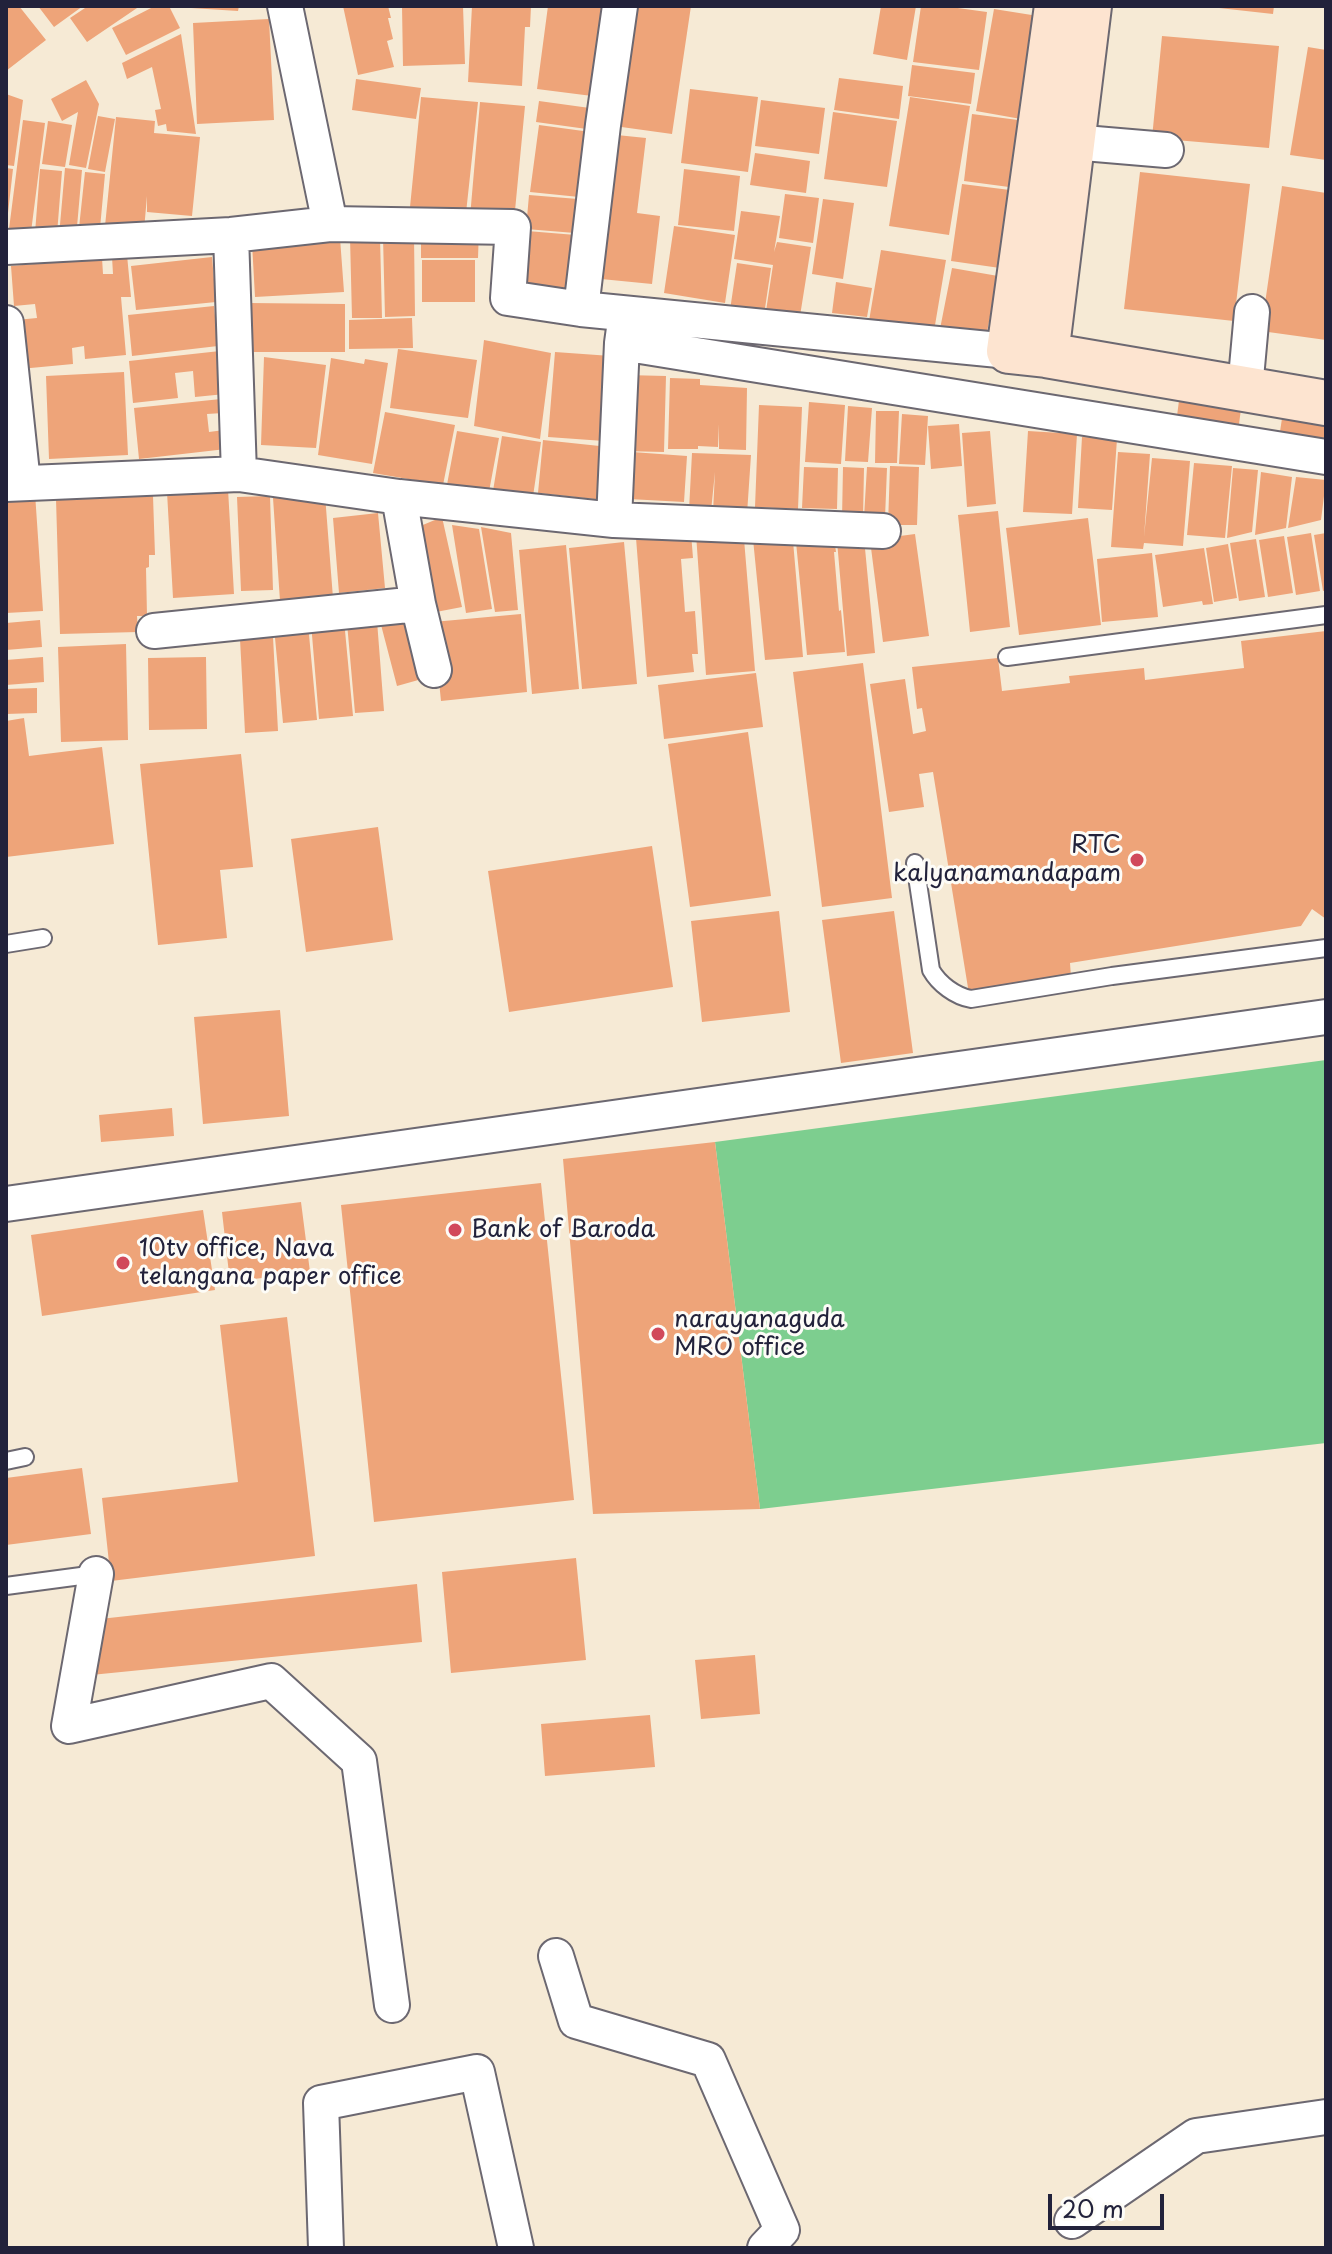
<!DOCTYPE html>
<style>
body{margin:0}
#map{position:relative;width:1332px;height:2254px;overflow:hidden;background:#f6ead5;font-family:"Playpen Sans",sans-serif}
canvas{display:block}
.frame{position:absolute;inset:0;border:8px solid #22223b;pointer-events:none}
.scale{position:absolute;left:1048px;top:2194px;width:116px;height:36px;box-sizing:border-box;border:4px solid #22223b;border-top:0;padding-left:10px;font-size:24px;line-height:28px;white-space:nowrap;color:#22223b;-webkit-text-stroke:6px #fdfcf7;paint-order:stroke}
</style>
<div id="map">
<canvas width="1332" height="2254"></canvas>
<div class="frame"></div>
<div class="scale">20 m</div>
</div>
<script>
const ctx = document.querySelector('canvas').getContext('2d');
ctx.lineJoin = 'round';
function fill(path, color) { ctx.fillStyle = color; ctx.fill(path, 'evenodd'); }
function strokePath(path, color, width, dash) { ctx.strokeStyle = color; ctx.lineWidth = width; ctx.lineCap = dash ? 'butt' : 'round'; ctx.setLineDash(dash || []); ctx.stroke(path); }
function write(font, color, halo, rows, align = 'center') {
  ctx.font = font + ' "Playpen Sans",sans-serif'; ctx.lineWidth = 6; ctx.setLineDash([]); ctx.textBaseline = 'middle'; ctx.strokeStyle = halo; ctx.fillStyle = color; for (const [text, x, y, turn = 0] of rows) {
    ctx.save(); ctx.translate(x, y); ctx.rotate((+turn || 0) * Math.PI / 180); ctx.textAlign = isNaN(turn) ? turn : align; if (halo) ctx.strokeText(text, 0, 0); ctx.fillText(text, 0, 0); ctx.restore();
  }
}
fill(new Path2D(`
 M1326 1060V1443L760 1509 715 1142Z`), '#7dce8f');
fill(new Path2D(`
 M6 6H19L46 40 6 71Z
 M38 6H83L54 27Z
 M88 6H140L87 42 70 18Z
 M155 6H169L180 28 126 55 112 28Z
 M191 6H239L238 11 191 8Z
 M343 6H388L391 18H388L393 39 387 41 394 67 358 75Z
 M402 6H463L465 64 403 66Z
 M472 6H531L530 27H525L522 86 468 82Z
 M548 6H612L600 97 537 89Z
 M625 6H691L672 134 607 125Z
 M881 6H916L907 60 873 54Z
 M921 6H943L987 12 979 70 913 62Z
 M1219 6H1274L1273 14 1219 8Z
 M994 9 1038 16 1021 119 976 111Z
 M269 19 274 120 197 124 193 23Z
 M181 34 196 134 167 131 166 124 158 126 155 110 161 109 152 67 127 79 122 63Z
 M1162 36 1279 46 1269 148 1152 138Z
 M1308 47 1326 50V160L1290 155Z
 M912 65 975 73 971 104 908 96Z
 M839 78 903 86 899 119 834 110Z
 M356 79 421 88 416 119 352 110Z
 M86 80 99 104 86 168 69 165 78 112 62 121 51 99Z
 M690 89 758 97 748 172 681 163Z
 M6 94 23 100 14 166 6 165Z
 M421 97 478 102 466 213 410 207Z
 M910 97 970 106 949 235 889 226Z
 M761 100 825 108 819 154 755 146Z
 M539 101 597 109 594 130 536 122Z
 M480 102 525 106 514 221 470 217Z
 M833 112 897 121 887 187 824 179Z
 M972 114 1018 120 1009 187 964 181Z
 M98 116 115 119 105 172 88 169Z
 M116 117 155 121 154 133 200 137 192 216 147 212V196L144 230 105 226Z
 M23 120 45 123 31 232 9 229Z
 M48 121 72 125 65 167 42 164Z
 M539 125 598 133 589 198 530 192Z
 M607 134 646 138 637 213 660 216 652 284 591 278Z
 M755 153 810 161 806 193 750 185Z
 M6 168 13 169 8 213H6Z
 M65 168 82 170 76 238 59 236Z
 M40 169 62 171 57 234 35 233Z
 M684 169 740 176 734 231 678 225Z
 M85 172 105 174 99 239 78 237Z
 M1140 172 1250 184 1234 321 1124 309Z
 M962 184 1010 190 1000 268 951 261Z
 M1282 186 1326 193V340L1261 331Z
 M785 194 819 198 813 243 779 238Z
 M529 195 590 200 587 234 526 229Z
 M823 199 854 203 843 279 812 274Z
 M741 211 780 216 774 252 777 242 811 247 800 316 766 311 773 265 734 259Z
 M674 226 735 235 725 303 664 293Z
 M421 229H479L478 258H421Z
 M527 231 588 236 582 291 522 286Z
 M414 236 415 316 385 317 383 237Z
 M350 237H380L382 318H352Z
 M340 238 344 292 255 297 252 243Z
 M881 250 946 260 934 331 869 321Z
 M127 255 131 297H121L126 355 85 359 84 346 72 348 73 364 20 369 16 320 37 318 35 304 14 306 11 266 102 258 103 274H113L112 257Z
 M212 257 216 302 136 310 131 266Z
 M422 260H475V302H422Z
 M737 263 771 268 764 315 730 310Z
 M952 268 998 276 986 337 940 329Z
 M836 282 872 288 867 317 832 313Z
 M249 303 345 304V352H249Z
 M214 306 218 346 132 356 128 315Z
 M412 318 413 348 349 349V320Z
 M484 340 551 353 540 439 474 426Z
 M398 349 477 360 468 418 390 408Z
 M220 351 225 394 195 397 193 371 175 373 178 398 133 403 129 361Z
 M555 352 611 356 604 441 548 437Z
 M264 357 326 365 316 448 261 445Z
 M331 358 364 364 365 359 388 363 372 464 318 455Z
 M124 372 128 455 49 459 46 376Z
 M626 375 666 376 664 452 623 451Z
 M670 378 700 379V385L747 388 746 450 719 449V424L718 447 698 446V449H668Z
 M1181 385 1243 394 1239 424 1177 416Z
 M221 399 223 413 207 414 209 432 224 430 226 449 139 459 134 408Z
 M809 402 845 405 841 464 805 462Z
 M759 405 802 407 798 509 755 507Z
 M848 406 872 408 868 462 845 461Z
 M876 411H899L897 463H875Z
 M385 412 455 425 443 485 373 473Z
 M1283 412 1326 418V445L1279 438Z
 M902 414 928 416 925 465 899 464Z
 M959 424 962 466 931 469 928 426Z
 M457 431 499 438 488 497 446 490Z
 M990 431 996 504 967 507 962 433Z
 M1028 431 1077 434 1072 514 1023 512Z
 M502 436 541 442 532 503 492 497Z
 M1082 437 1117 439 1112 510 1078 508Z
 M543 440 609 447 603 500 538 493Z
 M632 452 687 456 684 502 629 499Z
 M1118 452 1150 454 1144 537 1152 458 1190 461 1183 546 1144 543 1143 549 1111 547Z
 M692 453 751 455 747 514 713 512 715 472 711 511 689 510Z
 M1194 463 1232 466 1225 538 1187 535Z
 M890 466 919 467 917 525H888Z
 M804 467 838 468 837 509 802 508Z
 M843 467 864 468 863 519H842Z
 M867 467 887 468 885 518 864 517Z
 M1233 468 1258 470 1252 532 1227 538Z
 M1261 472 1292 477 1286 528 1255 535Z
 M1296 477 1326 480 1321 520 1288 528Z
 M228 489 234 594 173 598 167 492Z
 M35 493 43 611 6 613V495Z
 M325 495 333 598 280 601 273 498Z
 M153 496 155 555H149V567L146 568 147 616H137L138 632 60 634 56 499Z
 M270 496 273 590 241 591 237 497Z
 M998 511 1010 627 970 632 958 515Z
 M378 513 385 588 339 593 333 518Z
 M442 517 462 607 436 612 418 527Z
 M1088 518 1101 625 1019 635 1006 528Z
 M452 525 479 529 492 609 466 613Z
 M481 527 511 533 518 610 495 612Z
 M691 533 693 558 681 559 685 612 695 611 698 654H692L694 672 647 677 636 538Z
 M1311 533 1320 591 1296 595 1287 537Z
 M1326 533V590L1323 591 1314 535Z
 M696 534 744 539 755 671 706 675Z
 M915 534 929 636 883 642 870 540Z
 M1284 536 1293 593 1268 597 1259 540Z
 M834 538 836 552H834L839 611 841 610 845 652 807 655 796 542Z
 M864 538 875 653 847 656 837 541Z
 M753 539 793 541 803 657 765 660Z
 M1256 539 1265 597 1239 601 1230 543Z
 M624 542 637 684 582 689 569 548Z
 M1228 544 1237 598 1214 602 1206 548Z
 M566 545 579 689 532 694 519 550Z
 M1204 548 1213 604 1203 605 1202 601 1163 607 1155 555Z
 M1152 553 1158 617 1102 622 1097 559Z
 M413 612 429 677 397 686 380 621Z
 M521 614 527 692 441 701 433 622Z
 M40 620 42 647 6 650V623Z
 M344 620 353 716 319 719 311 623Z
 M377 621 384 711 355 713 347 623Z
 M308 624 317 720 283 723 274 627Z
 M1326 631V919L1312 909 1301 926 1070 963 1071 977 969 994 933 772 919 774 924 807 889 812 870 684 905 679 913 734 926 731 922 708 917 709 912 667 998 658 1002 691 1070 683 1069 676 1144 668 1145 680 1244 668 1241 641Z
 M273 637 278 731 245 733 240 639Z
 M126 644 128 740 61 742 58 647Z
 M43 657 44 682 6 685V660Z
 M206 657 207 729 149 730 148 658Z
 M863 663 892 898 822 907 793 672Z
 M756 673 763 727 664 739 658 685Z
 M37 688V713L6 714V689Z
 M24 718 29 756 102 747 114 844 6 857V721Z
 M748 732 771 896 690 907 668 744Z
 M241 754 253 867 220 870 227 938 158 945 140 764Z
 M378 827 393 940 306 952 291 839Z
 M652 846 673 987 509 1012 488 871Z
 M779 911 790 1012 702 1022 691 921Z
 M894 911 913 1053 841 1063 822 920Z
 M280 1010 289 1116 203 1124 194 1017Z
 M172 1108 174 1136 101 1142 99 1115Z
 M715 1142 760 1509 593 1514 563 1159Z
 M541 1183 574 1500 374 1522 341 1205Z
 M301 1202 310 1272 230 1282 222 1212Z
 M203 1210 215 1290 42 1316 31 1235Z
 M287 1317 315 1556 111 1581 102 1498 238 1482 220 1325Z
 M82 1468 91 1534 6 1545V1478Z
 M576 1558 586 1660 451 1673 442 1572Z
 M417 1584 422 1642 91 1675 100 1619Z
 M755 1655 760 1714 701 1719 695 1660Z
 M650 1715 655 1767 545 1776 541 1724Z`), '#eea479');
const lane = new Path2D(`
 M1007 657 1326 615
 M915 863 931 970C939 984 955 996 971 999L1112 976 1326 948
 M6 944 43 938
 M6 1461 25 1457
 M6 1586 96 1574`);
const street = new Path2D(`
 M285 6 330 224
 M1072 142 1166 150
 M231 235 239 474
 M6 247 231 235 330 224 513 227 508 298 581 309 1009 351
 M581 309 603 125 620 6
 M6 323 23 483
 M622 343 1326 457
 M1245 389 1252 312
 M6 484 239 474 399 497 614 520 883 531
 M399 497 418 604 434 670
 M614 520 622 343 625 321
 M154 631 418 604
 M6 1204 1326 1017
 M96 1574 69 1726 271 1681 359 1761 392 2005
 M556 1956 576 2021 708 2060 782 2230 765 2248
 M1072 2221 1196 2136 1326 2117
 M326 2248 321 2103 477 2072 516 2248`);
const secondary = new Path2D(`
 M1057 6 1009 351 1046 355 1326 403
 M1046 355 1089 6`);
strokePath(lane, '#6c6871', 20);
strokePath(street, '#6c6871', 38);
strokePath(secondary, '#6c6871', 48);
strokePath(lane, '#fff', 16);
strokePath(street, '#fff', 34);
strokePath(secondary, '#fde4d0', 44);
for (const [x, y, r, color] of [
 [1137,860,8,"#d1495b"],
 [455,1230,8,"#d1495b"],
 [123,1263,8,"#d1495b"],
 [658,1334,8,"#d1495b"]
]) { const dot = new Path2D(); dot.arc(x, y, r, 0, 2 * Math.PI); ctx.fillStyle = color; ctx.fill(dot); strokePath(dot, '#fdfcf7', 3); }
write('24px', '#22223b', '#fdfcf7', [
 ["RTC",1121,846,"right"],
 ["kalyanamandapam",1121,874,"right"],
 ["Bank of Baroda",471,1230],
 ["10tv office, Nava",139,1249],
 ["telangana paper office",139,1277],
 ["narayanaguda",674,1320],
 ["MRO office",674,1348]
], 'left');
</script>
